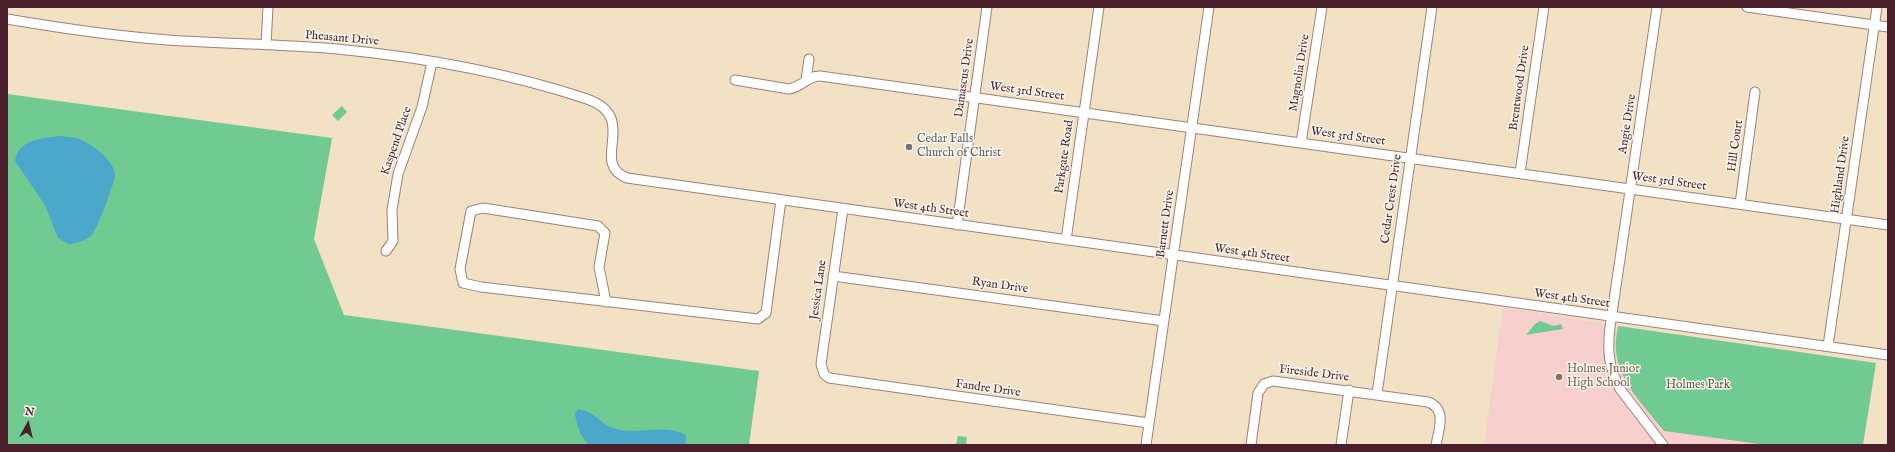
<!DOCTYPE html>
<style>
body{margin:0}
#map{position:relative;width:1895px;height:452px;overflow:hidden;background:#f2e1c5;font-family:"IM FELL English",serif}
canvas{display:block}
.frame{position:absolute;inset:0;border:8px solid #4a1f2b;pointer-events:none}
.north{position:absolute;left:8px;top:404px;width:40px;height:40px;-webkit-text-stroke:3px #fbf7ec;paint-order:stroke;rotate:8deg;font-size:11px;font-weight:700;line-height:16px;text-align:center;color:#4a1f2b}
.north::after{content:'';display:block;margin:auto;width:14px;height:18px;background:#4a1f2b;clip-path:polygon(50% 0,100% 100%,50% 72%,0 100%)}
</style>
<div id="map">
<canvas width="1895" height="452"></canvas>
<div class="frame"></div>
<div class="north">N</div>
</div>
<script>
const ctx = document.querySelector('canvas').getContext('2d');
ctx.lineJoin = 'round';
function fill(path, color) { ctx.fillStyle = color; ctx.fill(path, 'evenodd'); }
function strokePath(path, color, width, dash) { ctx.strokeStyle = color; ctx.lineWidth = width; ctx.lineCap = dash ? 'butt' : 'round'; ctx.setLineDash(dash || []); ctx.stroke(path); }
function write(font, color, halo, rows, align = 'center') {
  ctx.font = font + ' "IM FELL English",serif'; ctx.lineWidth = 3; ctx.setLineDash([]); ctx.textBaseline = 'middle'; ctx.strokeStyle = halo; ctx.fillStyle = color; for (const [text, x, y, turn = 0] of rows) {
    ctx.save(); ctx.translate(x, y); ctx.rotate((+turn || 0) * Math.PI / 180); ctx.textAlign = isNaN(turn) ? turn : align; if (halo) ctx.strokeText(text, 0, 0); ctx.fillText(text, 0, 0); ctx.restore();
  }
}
fill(new Path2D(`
 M1503 307 1618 326 1615 349 1664 431 1767 445H1484Z`), '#f7d0cd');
fill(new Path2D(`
 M7 94 332 138 314 239 344 315 759 371 749 445H7Z
 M342 106 347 112 338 121 332 115Z
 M1540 321 1554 326 1561 324 1563 329 1526 335 1535 324Z
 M1618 326 1876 363 1863 445H1767L1664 431C1645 407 1618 381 1616 350 1615 342 1617 333 1618 326Z
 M958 436 967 437 966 445H956Z`), '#71ca91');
fill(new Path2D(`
 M61 136C67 137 74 137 79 139 91 143 115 161 115 175 115 182 97 229 92 235 86 241 77 242 70 245L58 238 45 205 15 161C18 139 43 138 61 136Z
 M578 409C597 412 600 425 616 429 639 435 664 423 686 435V442L684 445H589C580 436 577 426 575 414Z`), '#4ba8ca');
const minor = new Path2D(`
 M1657 7 1610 327C1607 351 1609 368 1620 389L1663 445
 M1747 7 1888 27
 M7 19C60 28 114 36 168 40 224 44 281 44 337 49 421 57 506 72 587 99 641 118 588 163 627 178L1888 355
 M266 45 268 7
 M735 80 789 89C802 87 807 76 820 76L1888 225
 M806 80 809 59
 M1301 143 1322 7
 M1520 173 1544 7
 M1740 204 1755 92
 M843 209 821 364 824 374 829 378 1149 423
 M957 225 987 7
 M1066 240 1099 7
 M386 251 393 241 392 210 398 174 422 107 432 62
 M833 276 1164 321
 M606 302 599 267 605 233 598 226 483 208 471 211 460 269 463 283 481 287 758 319 766 313 781 200
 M1828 346 1877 7
 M1377 394 1432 7
 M1146 445 1209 7
 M1251 445 1258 393 1264 384 1273 381 1428 402C1447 409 1439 429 1436 445
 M1341 445 1349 390`);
strokePath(minor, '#9e8078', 11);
strokePath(minor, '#fff', 9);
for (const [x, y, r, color] of [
 [909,147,4,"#6b7280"],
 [1559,377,4,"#8d6e63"]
]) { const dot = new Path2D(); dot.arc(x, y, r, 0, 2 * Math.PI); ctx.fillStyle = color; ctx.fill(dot); strokePath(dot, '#fbf7ec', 1.5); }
write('12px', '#4a1f2b', '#fbf7ec', [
 ["Pheasant Drive",342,39,5],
 ["Magnolia Drive",1300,73,-81],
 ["Damascus Drive",965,78,-82],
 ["Brentwood Drive",1520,88,-82],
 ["West 3rd Street",1027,92,8],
 ["Angie Drive",1628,124,-81],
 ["West 3rd Street",1348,137,8],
 ["Kaspend Place",397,141,-71],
 ["Hill Court",1736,146,-82],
 ["Parkgate Road",1065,157,-82],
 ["Highland Drive",1841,175,-82],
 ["West 3rd Street",1669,182,8],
 ["Cedar Crest Drive",1392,199,-82],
 ["West 4th Street",931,209,8],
 ["Barnett Drive",1166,224,-82],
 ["West 4th Street",1252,254,8],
 ["Ryan Drive",1000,286,8],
 ["Jessica Lane",819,290,-82],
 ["West 4th Street",1572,299,8],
 ["Fireside Drive",1314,374,7],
 ["Fandre Drive",988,389,8]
]);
write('12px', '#5b616d', '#fbf7ec', [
 ["Cedar Falls",917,140],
 ["Church of Christ",917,154]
], 'left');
write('12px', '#785e54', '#fbf7ec', [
 ["Holmes Junior",1567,370],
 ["High School",1567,384]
], 'left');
write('12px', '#56524a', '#fbf7ec', [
 ["Holmes Park",1698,386]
]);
</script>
